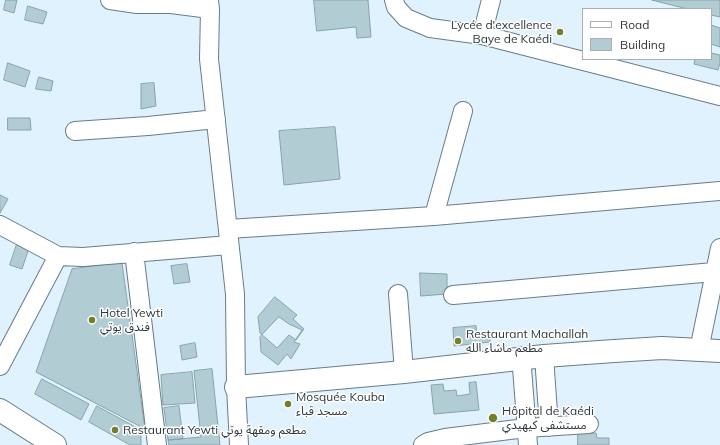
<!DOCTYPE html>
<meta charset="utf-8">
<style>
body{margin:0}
#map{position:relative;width:720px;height:445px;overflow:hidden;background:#e0f2fd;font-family:Mulish,sans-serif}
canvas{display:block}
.legend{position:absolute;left:582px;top:8px;width:130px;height:52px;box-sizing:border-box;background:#fff;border:1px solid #abafb1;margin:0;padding:5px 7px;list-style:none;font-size:12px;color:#2e373c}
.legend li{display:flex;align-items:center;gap:8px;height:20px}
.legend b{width:20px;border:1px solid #abafb1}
</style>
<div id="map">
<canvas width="720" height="445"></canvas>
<ul class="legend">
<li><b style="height:5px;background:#fff"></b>Road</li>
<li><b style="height:11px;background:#b1cdd3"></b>Building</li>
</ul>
</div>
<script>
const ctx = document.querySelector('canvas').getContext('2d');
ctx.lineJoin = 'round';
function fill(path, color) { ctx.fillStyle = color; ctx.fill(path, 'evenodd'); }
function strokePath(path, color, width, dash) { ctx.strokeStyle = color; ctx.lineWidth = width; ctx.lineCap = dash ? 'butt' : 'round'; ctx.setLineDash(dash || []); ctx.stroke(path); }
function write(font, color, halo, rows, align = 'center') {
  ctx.font = font + ' Mulish,"Noto Sans Arabic",sans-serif'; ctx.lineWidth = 3; ctx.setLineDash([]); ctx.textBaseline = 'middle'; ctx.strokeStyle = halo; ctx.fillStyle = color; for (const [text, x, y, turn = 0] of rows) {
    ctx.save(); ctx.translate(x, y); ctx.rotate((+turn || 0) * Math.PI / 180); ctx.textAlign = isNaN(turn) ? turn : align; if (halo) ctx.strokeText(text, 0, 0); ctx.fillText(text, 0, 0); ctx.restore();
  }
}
const building = new Path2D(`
 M6 0H17L14 13 4 10Z
 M314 0H368L371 37 357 38 356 27 317 31Z
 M652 0H720V17L711 15V9H688Z
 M28 6 47 12 43 24 25 20Z
 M711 25 720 28V47L711 44Z
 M711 53 720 55V63L718 70 694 64 695 59H711Z
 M8 63 30 71 25 87 4 80Z
 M39 77 53 81 51 91 36 89Z
 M154 83 156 106 141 109V84Z
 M8 118H30L31 130H8Z
 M335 127 340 179 284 185 279 131Z
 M0 195 8 199 0 213Z
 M17 244 29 248 22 269 10 265Z
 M122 263 145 429 36 372 72 269Z
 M187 264 190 282 174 284 171 266Z
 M420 273 447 274V294L421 296Z
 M275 297 297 315 293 319 304 329 296 340 289 335 277 348 260 333 258 317Z
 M279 317 289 324 302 330 294 342 300 344 291 359 287 354 278 365 261 352 260 337Z
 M476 326 477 334H491L490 342 454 346 453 328Z
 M195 343 197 357 182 360 180 346Z
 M212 369 220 445H169L168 440 201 437 194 371Z
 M192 372 195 403 163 405 161 375Z
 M42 379 89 404 81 420 35 394Z
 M476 382 479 410 434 414 431 385 443 384 444 391 456 390 457 396 470 394 469 383Z
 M97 406 141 430V445H130L89 422Z
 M179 406 183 439 168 440 164 408Z
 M578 433H596L597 438H609V445H578Z`);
fill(building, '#b1cdd3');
strokePath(building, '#88a3a9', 1);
const minor = new Path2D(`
 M110 0 137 4H171L210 9
 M209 0 210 9 209 59 235 294 236 387 239 445
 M394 0 396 7 406 18 430 28 482 35 720 96
 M482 35 491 0
 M75 131 148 126 216 119
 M434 216 463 111
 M0 225 58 256 83 257 229 245
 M228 229 434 216 720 191
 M134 252 157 445
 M398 294 404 372
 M453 295 714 272
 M699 350 720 248
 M544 356 549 427
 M521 359 522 368 528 445
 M0 366 58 256
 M423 445 428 442 445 438 526 428 589 424`);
const major = new Path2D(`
 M236 387 404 372 544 356 614 351 662 348 720 351
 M0 410 55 445`);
strokePath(minor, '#687c89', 20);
strokePath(major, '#687c89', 24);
strokePath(minor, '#fff', 18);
strokePath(major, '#fff', 22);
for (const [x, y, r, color] of [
 [560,32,4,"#737f2b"],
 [92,320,4,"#737f2b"],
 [458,341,4,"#737f2b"],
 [288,404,4,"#737f2b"],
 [493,418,5,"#737f2b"],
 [115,430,4,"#737f2b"]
]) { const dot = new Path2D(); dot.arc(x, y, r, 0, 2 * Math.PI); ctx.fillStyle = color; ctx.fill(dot); strokePath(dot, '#fff', 1.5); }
write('12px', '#2e373c', '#fff', [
 ["Lycée d'excellence",552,25,"right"],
 ["Baye de Kaédi",552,39,"right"],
 ["Hotel Yewti",100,313],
 ["فندق يوتي",100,327],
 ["Restaurant Machallah",466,334],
 ["مطعم ماشاء الله",466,348],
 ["Mosquée Kouba",296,397],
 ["مسجد قباء",296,411],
 ["Hôpital de Kaédi",502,411],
 ["مستشفى كيهيدي",502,425],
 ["Restaurant Yewti مطعم ومقهة يوتي",123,430]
], 'left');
</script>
